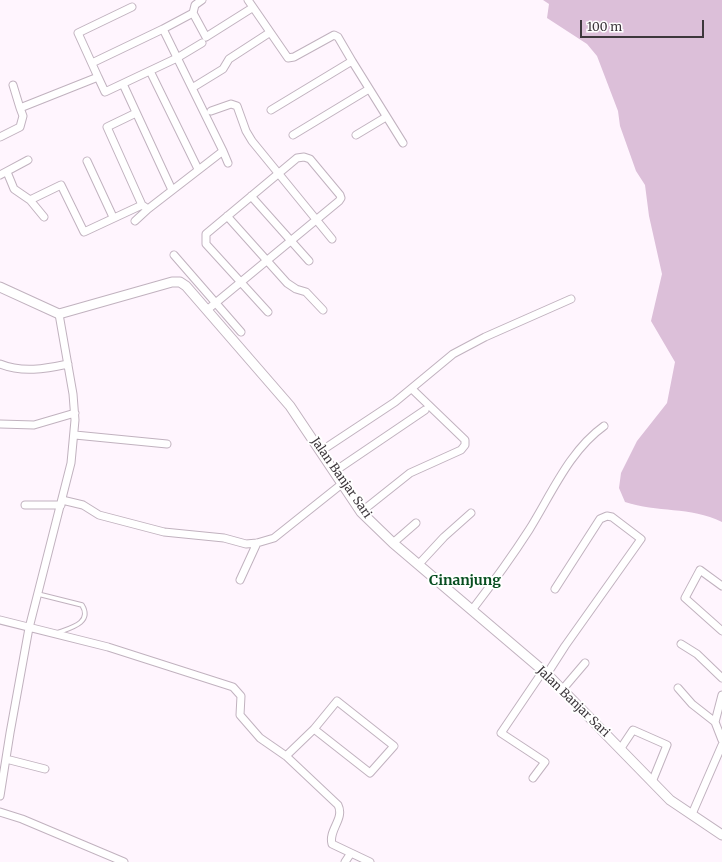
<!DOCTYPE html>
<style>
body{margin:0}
#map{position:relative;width:722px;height:862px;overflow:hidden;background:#fff5fe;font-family:Merriweather,serif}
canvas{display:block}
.scale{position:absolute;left:580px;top:20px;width:124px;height:18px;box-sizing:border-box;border:2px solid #3d373c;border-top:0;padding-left:5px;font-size:12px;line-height:14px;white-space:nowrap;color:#3d373c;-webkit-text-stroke:3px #fff;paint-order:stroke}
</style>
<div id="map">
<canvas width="722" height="862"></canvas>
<div class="scale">100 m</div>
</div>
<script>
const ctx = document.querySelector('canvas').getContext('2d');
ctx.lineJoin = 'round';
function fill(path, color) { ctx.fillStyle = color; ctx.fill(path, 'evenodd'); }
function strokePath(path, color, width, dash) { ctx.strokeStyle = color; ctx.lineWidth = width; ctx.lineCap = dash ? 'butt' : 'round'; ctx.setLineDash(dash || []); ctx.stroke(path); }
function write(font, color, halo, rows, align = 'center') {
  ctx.font = font + ' Merriweather,serif'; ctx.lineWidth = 4; ctx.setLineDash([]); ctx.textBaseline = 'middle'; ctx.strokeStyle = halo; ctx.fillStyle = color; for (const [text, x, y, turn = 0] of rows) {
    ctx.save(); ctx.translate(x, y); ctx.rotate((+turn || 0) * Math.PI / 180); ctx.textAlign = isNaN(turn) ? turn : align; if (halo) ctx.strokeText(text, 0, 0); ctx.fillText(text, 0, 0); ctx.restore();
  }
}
fill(new Path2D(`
 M543 0H722V522C690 506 657 513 625 502L619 488 621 473 637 441 667 403 675 362 651 321 662 274 649 216 645 185 636 171 620 126 618 111 597 56 587 44 547 18 549 4Z`), '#dcbfd9');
const service = new Path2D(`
 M38 594 82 605C93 623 70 628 57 633`);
const minor = new Path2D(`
 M202 0 195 5 193 13 206 37 252 8
 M248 0 288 58 294 57 334 35 338 37 352 61 271 110
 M163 29 193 13
 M352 61 403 143
 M150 71 198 169
 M98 77 78 33 132 7
 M123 84 172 190
 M13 85 20 108
 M192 88 223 69 229 59 269 33
 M211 111 231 104 237 106 246 131 252 141 332 239
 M136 113 107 127 142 205
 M293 135 369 89
 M356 135 386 117
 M0 137 20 127 23 116 20 108 98 77 105 92 177 58 202 43
 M223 151 228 163
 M87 161 113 217
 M7 172 14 189 30 200 61 185 84 232 142 205 148 209 223 151 163 29 92 63
 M0 175 28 160
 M251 196 309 261
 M30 200 44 217
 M227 216 287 283 296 289 306 292 323 310
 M135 221 148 209
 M174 255 241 332
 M207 310C251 274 295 237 339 201L341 198 340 195 310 159 304 157 297 158 206 234V244L268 312
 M0 364C22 373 45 369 68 364
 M0 424 34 425 75 413
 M75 435 167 444
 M321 451 395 402 453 354 485 337 571 299
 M335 471 425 410
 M62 500 83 505 99 515 164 532 224 538 246 544 257 543 274 538 343 483
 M25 505H61
 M361 512 410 473 461 450 465 445V440L412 389
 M393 543 416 523
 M419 564 444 537 471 513
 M240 580 257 543
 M722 586 700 570 685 598 722 631
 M472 610C492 584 511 558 529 530 551 495 569 451 604 426
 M0 620 108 647 233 687 241 696 240 715 260 738 286 756
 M681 644 697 654 722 678
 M547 674 565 646 641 539 612 517 607 516 600 519 555 589
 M678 688 692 704 715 722
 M562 690 585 663
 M722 695 715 722 722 740
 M314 729 370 773 394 746 337 701 314 729 286 756 338 805C345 819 328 830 332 844L370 862
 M621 748 633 730 667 745 652 782
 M6 759 45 769
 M533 778 545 762 501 733 543 671
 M0 796 10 733 29 628 71 463 75 420 73 394 59 314
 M0 812 22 819 124 862
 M692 814 722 745
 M345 862 351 853`);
const tertiary = new Path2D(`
 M0 287 59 314 172 282H180L186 286 290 406 361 512 393 543 547 674 670 800 722 835`);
strokePath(service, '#c1b2bf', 5.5);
strokePath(minor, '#c1b2bf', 9);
strokePath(tertiary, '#c1b2bf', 11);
strokePath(service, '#fff', 3.5);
strokePath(minor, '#fff', 7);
strokePath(tertiary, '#fff', 9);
write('12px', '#3d373c', '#fff', [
 ["Jalan Banjar Sari",341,478,55],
 ["Jalan Banjar Sari",573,702,44]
]);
write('bold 14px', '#074e20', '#fff', [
 ["Cinanjung",465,581]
]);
</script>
